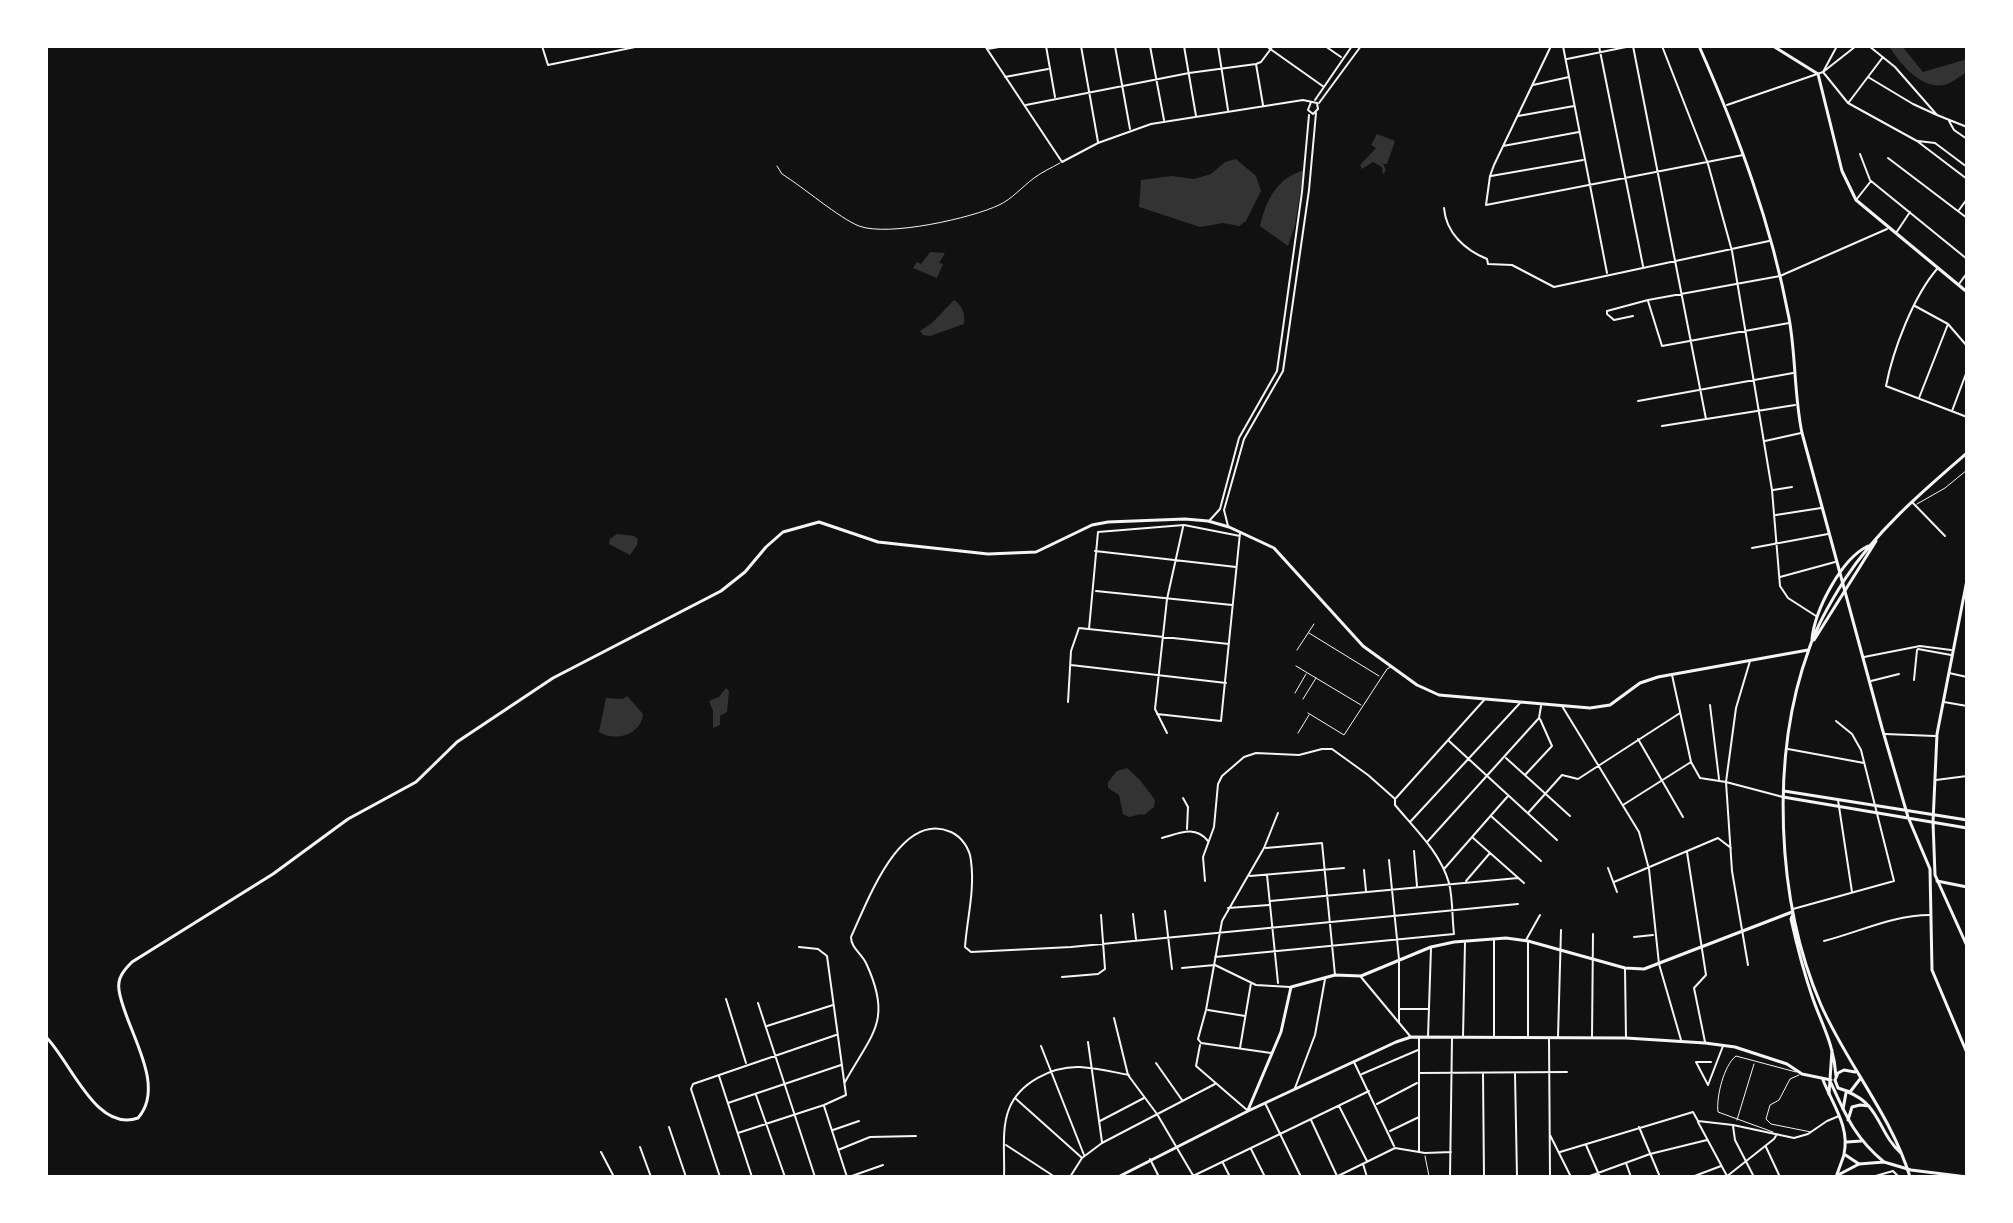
<!DOCTYPE html>
<style>
body{margin:0}
#map{position:relative;width:2013px;height:1223px;overflow:hidden;background:#111;font-family:"PT Sans",sans-serif}
canvas{display:block}
.frame{position:absolute;inset:0;border:48px solid #fff;pointer-events:none}
</style>
<div id="map">
<canvas width="2013" height="1223"></canvas>
<div class="frame"></div>
</div>
<script>
const ctx = document.querySelector('canvas').getContext('2d');
ctx.lineJoin = 'round';
function fill(path, color) { ctx.fillStyle = color; ctx.fill(path, 'evenodd'); }
function strokePath(path, color, width, dash) { ctx.strokeStyle = color; ctx.lineWidth = width; ctx.lineCap = dash ? 'butt' : 'round'; ctx.setLineDash(dash || []); ctx.stroke(path); }
fill(new Path2D(`
 M1889 46H1902L1923 72 1967 59V72C1960 76 1952 83 1944 85 1921 89 1900 64 1889 46Z
 M1377 134 1395 141 1387 164H1383L1386 170 1383 175 1382 167 1373 162 1362 169 1360 165 1376 148 1371 145Z
 M1236 159 1256 176 1261 191 1246 221 1239 226 1223 223 1200 227 1139 207 1141 180 1172 176 1194 179 1211 174 1225 162Z
 M1304 170 1295 225 1288 246 1260 226C1266 200 1277 178 1304 170Z
 M930 252 945 253 939 263 943 264 937 278 913 268 917 262 921 264Z
 M954 300C963 306 965 314 964 324L930 336 923 335 920 331 932 323Z
 M617 534 634 536 638 539 637 545 630 555 609 544 610 539Z
 M726 688 729 691 727 712 720 716V725L713 728V711L709 701 719 697Z
 M627 696 643 714C641 735 616 742 599 732L606 698 623 699Z
 M1127 768 1140 780 1155 800 1154 807 1144 815 1141 814 1129 817 1123 814 1119 795 1108 788V782L1117 771Z`), '#333');
strokePath(new Path2D(`
 M777 166 782 174C803 187 839 218 859 226 888 237 972 218 999 205 1012 199 1022 187 1034 178 1042 172 1051 168 1060 163
 M1917 504 1945 488 1967 470
 M1309 633 1379 676
 M1297 650 1314 624
 M1296 666 1361 705
 M1295 693 1306 674
 M1303 699 1316 678
 M1308 713 1344 735 1387 669 1391 667
 M1298 733 1309 715
 M1799 1075 1790 1079 1779 1100 1770 1105 1766 1119 1771 1124 1811 1132
 M1737 1120 1754 1064
 M1773 1132 1718 1112C1716 1097 1724 1065 1736 1056L1796 1072
 M1425 1156 1429 1176`), '#f5f5f5', 1);
strokePath(new Path2D(`
 M542 46 548 65 640 46
 M985 46 1062 162 1098 143 1151 124 1303 100 1317 103 1318 109 1313 114 1308 110 1311 102
 M1046 46 1055 97
 M1081 46 1098 142
 M1115 46 1130 129
 M1150 46 1164 120
 M1184 46 1196 116
 M1218 46 1228 110
 M1266 46 1324 87
 M1325 46 1341 57
 M1551 46 1494 165 1490 176 1486 205 1743 155
 M1563 46 1607 273
 M1599 46 1643 266
 M1633 46 1706 419
 M1662 46 1708 164 1732 251 1772 490 1780 586 1788 598 1816 616
 M1856 46 1823 72 1848 103 1917 141 1967 179
 M1869 46 1895 67 1937 115 1967 127
 M987 49 1005 46
 M1567 59 1631 46
 M1256 64 1263 105
 M1005 77 1048 69
 M1868 77 1913 104 1937 115
 M1533 85 1569 77
 M1315 100 1352 46
 M1849 102 1883 57
 M1319 103 1361 46
 M1026 105 1189 73 1256 64 1261 62 1273 46
 M1727 105 1823 72 1837 46
 M1518 116 1574 106
 M1949 121 1954 130 1967 139
 M1918 141 1935 143 1967 167
 M1503 146 1579 132
 M1860 154 1870 180
 M1888 158 1967 218
 M1491 176 1583 160
 M1856 200 1871 181 1967 259
 M1444 208C1446 233 1465 250 1487 259L1488 264 1512 265 1554 287 1769 241
 M1959 210 1967 199
 M1896 233 1910 212
 M1937 269C1913 297 1893 350 1886 386L1967 417
 M1959 284 1967 273
 M1648 301 1662 346 1789 323
 M1915 306 1948 324 1967 346
 M1633 316 1614 320 1607 314V311L1648 300 1780 276 1887 229
 M1919 398 1948 324
 M1638 401 1793 373
 M1952 411 1967 371
 M1662 426 1795 405
 M1765 441 1801 433
 M1773 490 1792 487
 M1912 502 1945 536
 M1776 515 1821 508
 M1209 521 1220 509 1239 438 1277 371 1302 192 1309 115
 M1228 526 1224 510 1244 439 1283 371 1309 190 1316 113
 M1752 548 1828 534
 M1095 551 1236 567
 M1780 577 1835 562
 M1096 591 1232 605
 M1089 629 1098 532 1184 525 1240 536
 M1918 649 1951 655
 M1864 657 1920 646 1951 650
 M1071 665 1226 683
 M1949 673 1967 677
 M1672 675 1691 762 1700 778 1726 782 1783 797
 M1914 680 1917 650
 M1871 681 1899 674
 M1068 702 1071 651 1079 628 1229 644
 M1944 702 1967 706
 M1710 705 1719 779
 M1562 706 1639 832 1649 869 1659 964 1681 1040
 M1157 714 1221 721 1240 533
 M1167 733 1155 709 1167 599 1183 527
 M1885 734 1935 736
 M1638 739 1683 817
 M1449 741 1557 840
 M1788 749 1864 763
 M1506 758 1570 816
 M1525 775 1552 746 1540 719
 M1936 780 1967 776
 M1183 798 1188 807 1187 829
 M1396 798 1485 699
 M1838 800 1852 892
 M1623 805 1691 762
 M1528 813 1562 775 1578 779 1680 713
 M1491 816 1541 861
 M1410 822 1520 703
 M1472 837 1524 883
 M1162 838C1180 833 1195 825 1208 841
 M1428 841 1539 718 1541 706
 M1266 848 1322 843 1335 975
 M1414 851 1417 886
 M1687 852 1706 975 1694 988 1705 1042
 M1389 860 1399 959V1022
 M1608 868 1617 892
 M1444 869 1508 796
 M1364 870 1366 891
 M1267 875 1278 983
 M1250 876 1344 868
 M1205 881 1203 857 1214 827 1218 784 1222 776 1244 757 1256 753 1299 755 1322 749H1332L1368 775 1394 798
 M1466 881 1490 853
 M1614 882 1718 838 1731 848
 M1270 901 1518 878
 M1228 908 1269 905
 M1793 909 1894 881 1861 750 1852 734 1836 721
 M1165 911 1172 969
 M1133 914 1136 939
 M1634 937 1653 935
 M1526 940 1540 915
 M1824 941C1859 932 1893 915 1930 915
 M1215 957 1454 934C1452 918 1453 899 1449 883 1440 852 1415 829 1395 805V799
 M1748 965 1732 871 1726 782 1736 708 1750 661
 M1182 968 1215 965 1256 985 1290 987
 M1625 969 1626 1038
 M1062 977 1098 974 1105 969 1101 915
 M1361 977 1410 1036
 M726 999 746 1063
 M758 1003 815 1177
 M1400 1009H1429
 M1208 1010 1245 1016
 M1114 1018 1128 1075 1157 1114 1194 1177
 M767 1026 833 1005
 M1494 1036V939
 M1528 1036V942
 M1428 1037 1431 948
 M1463 1037 1465 943
 M1558 1037 1561 930
 M1592 1037 1593 934
 M1549 1038 1550 1177
 M1088 1042 1102 1142
 M1200 1045 1196 1066 1247 1110
 M1041 1046 1084 1155
 M1240 1048 1251 983
 M1271 1053 1201 1043 1198 1039 1206 1010 1222 921 1264 848 1278 813
 M1354 1062 1394 1146
 M1711 1062H1696L1708 1085 1723 1046
 M1156 1063 1182 1100
 M1419 1073 1567 1072
 M1362 1074 1418 1050
 M1483 1074 1484 1177
 M1515 1074 1517 1177
 M719 1076 752 1177
 M845 1082C872 1033 893 1021 866 963 861 953 851 948 851 937 867 903 900 809 951 832 962 837 970 849 971 861 975 891 967 918 965 947L971 952 1071 947 1518 904
 M1295 1088 1315 1035 1325 979
 M756 1095 785 1177
 M1015 1098 1081 1157
 M728 1103 841 1065
 M1265 1103 1301 1177
 M1377 1104 1417 1083
 M824 1106 847 1177
 M1339 1106 1367 1161
 M1311 1120 1337 1176
 M1100 1121 1144 1098
 M1698 1122 1727 1176
 M1733 1126 1735 1140 1754 1177
 M669 1127 686 1177
 M1639 1127 1660 1177
 M833 1130 859 1121
 M1390 1131 1419 1117
 M738 1133 824 1105 846 1095 827 956 818 949 799 947
 M1550 1135 1571 1177
 M1006 1145 1055 1177
 M1586 1145 1600 1177
 M640 1147 651 1177
 M1766 1147 1780 1177
 M1251 1149 1265 1177
 M838 1150 870 1137 916 1136
 M1419 1151V1038
 M601 1152 614 1177
 M1560 1152 1693 1112 1698 1121 1733 1125 1794 1138 1808 1134 1827 1121 1839 1116
 M1150 1159 1159 1177
 M1223 1163 1230 1177
 M1626 1163 1631 1177
 M1363 1164 1367 1177
 M1193 1176 1369 1091
 M720 1177 691 1089 693 1084 836 1035
 M849 1177 883 1165
 M1004 1177C1005 1156 1001 1129 1009 1109 1019 1083 1052 1066 1080 1067 1096 1068 1113 1072 1129 1075
 M1070 1177 1082 1158 1102 1143 1215 1084
 M1336 1177 1395 1148 1425 1153 1451 1152
 M1450 1177 1452 1038
 M1587 1177 1650 1154 1707 1140
 M1692 1177 1721 1166
 M1726 1177 1774 1139 1777 1134
 M1872 1177 1893 1171 1899 1177`), '#f5f5f5', 2);
strokePath(new Path2D(`
 M1773 46 1818 74 1842 171 1856 200 1967 292
 M1937 881 1967 887
 M46 1037C71 1062 96 1133 138 1118 168 1084 124 1027 119 990 117 978 124 970 132 962L273 874 348 819 416 782 457 742 553 678 721 591 745 572 766 547 783 532 819 522 878 542 988 554 1036 552 1092 525 1108 522 1185 519 1208 521 1229 527 1274 548 1363 646 1417 685 1439 695 1590 708 1610 705 1640 683 1658 677 1808 650
 M1248 1110 1281 1032 1291 987 1335 975 1361 976 1431 947 1454 942 1506 938 1528 941 1625 968 1644 969 1792 912
 M1838 1175 1859 1164
 M1118 1177 1248 1111 1396 1042 1411 1037 1626 1038 1705 1043 1735 1047 1787 1064 1802 1074 1831 1080
 M1836 1177 1844 1155`), '#f5f5f5', 3);
strokePath(new Path2D(`
 M1699 46C1738 134 1771 223 1789 318 1796 356 1794 395 1802 433L1882 728 1908 817 1930 869 1932 970 1967 1053
 M1967 580 1937 734 1933 822 1935 875 1967 946
 M1784 791 1967 820
 M1783 797 1967 828
 M1823 1080C1833 1105 1850 1127 1844 1154L1859 1164 1884 1162 1911 1170 1967 1177
 M1831 1083C1846 1116 1855 1138 1884 1162
 M1847 1142 1861 1141`), '#f5f5f5', 3);
strokePath(new Path2D(`
 M1812 639C1815 610 1841 559 1868 546
 M1814 640 1876 541
 M1793 914 1791 919C1797 946 1804 973 1813 999 1823 1027 1834 1045 1836 1076
 M1855 1072 1844 1070 1838 1073 1835 1080 1838 1088 1850 1092 1860 1079
 M1848 1092C1881 1105 1878 1133 1901 1153
 M1829 1094 1832 1050
 M1843 1109 1846 1093
 M1848 1120 1852 1107 1860 1105 1869 1106
 M1910 1177C1891 1115 1847 1064 1821 1005 1776 901 1770 756 1809 649 1817 625 1831 601 1845 579 1877 530 1923 491 1967 453`), '#f5f5f5', 3);
</script>
